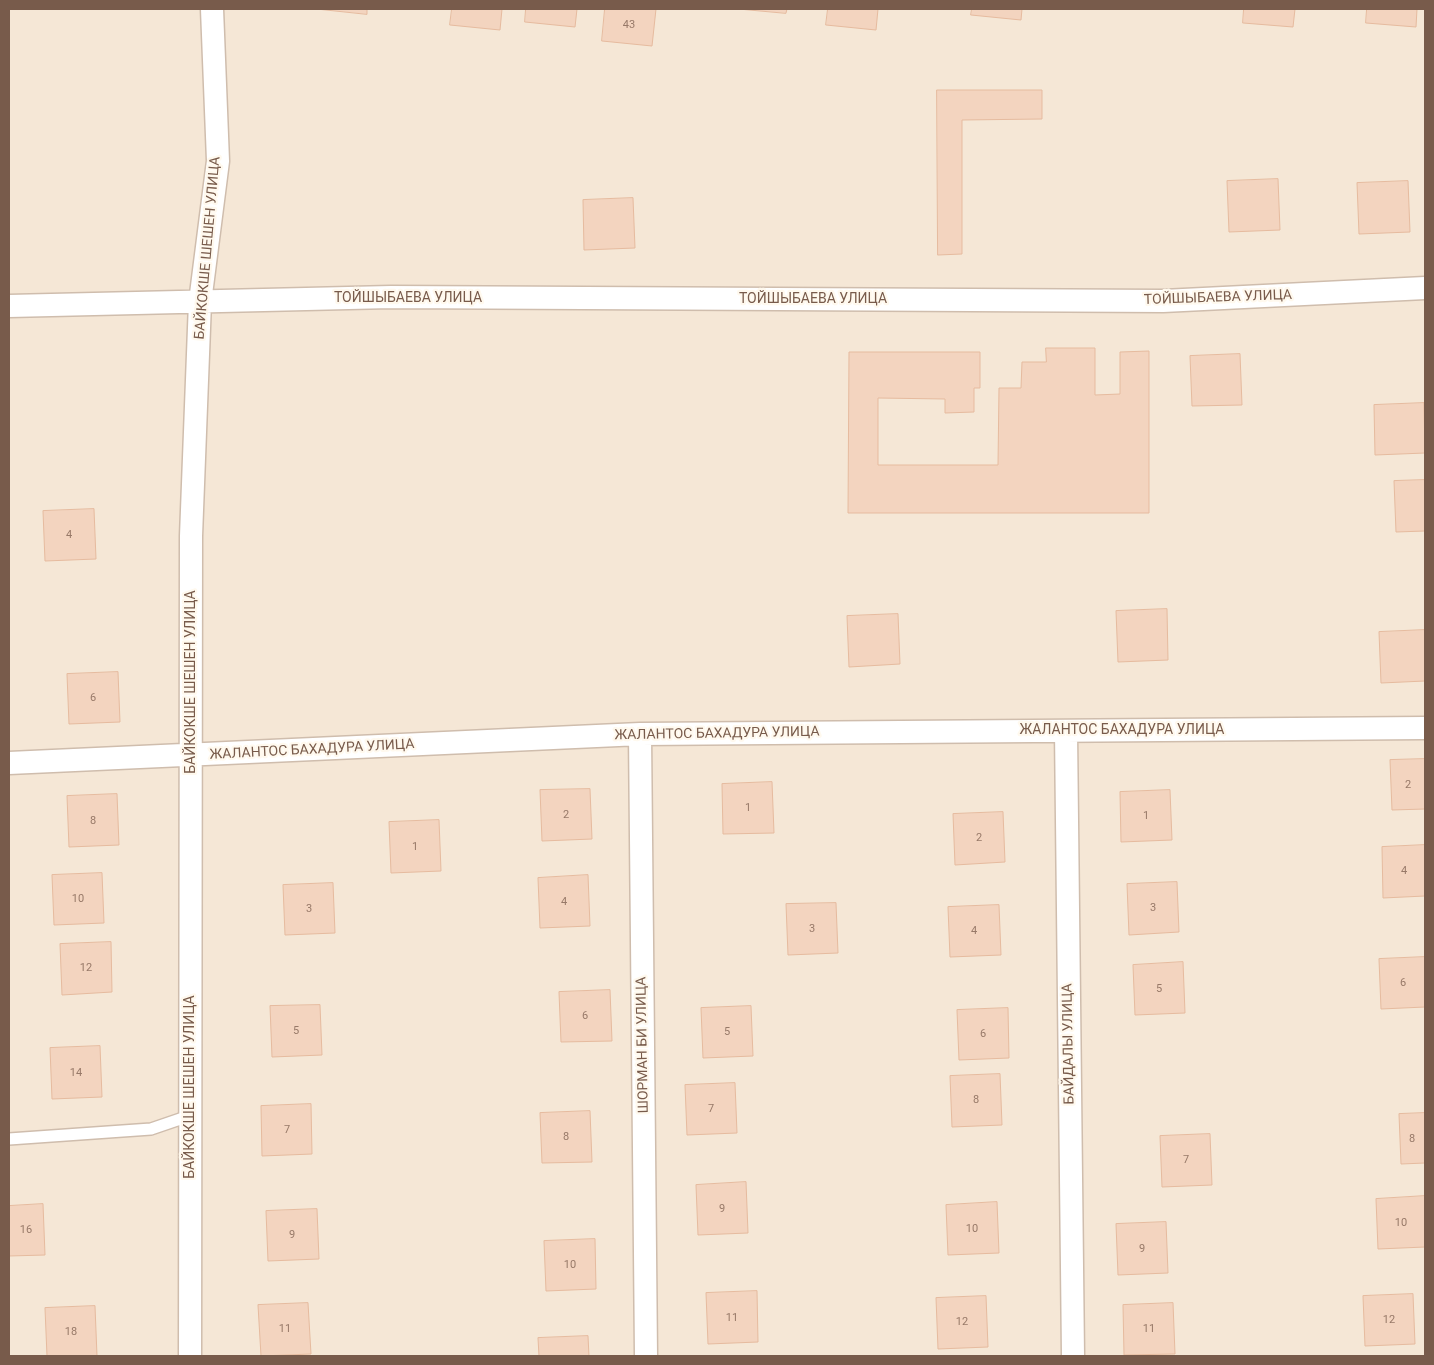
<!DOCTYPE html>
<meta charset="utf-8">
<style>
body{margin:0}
#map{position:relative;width:1434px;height:1365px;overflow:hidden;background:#fdf5e7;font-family:Roboto,sans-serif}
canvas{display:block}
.frame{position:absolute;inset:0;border:10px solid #785b4b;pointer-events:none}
</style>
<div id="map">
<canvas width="1434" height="1365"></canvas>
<div class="frame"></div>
</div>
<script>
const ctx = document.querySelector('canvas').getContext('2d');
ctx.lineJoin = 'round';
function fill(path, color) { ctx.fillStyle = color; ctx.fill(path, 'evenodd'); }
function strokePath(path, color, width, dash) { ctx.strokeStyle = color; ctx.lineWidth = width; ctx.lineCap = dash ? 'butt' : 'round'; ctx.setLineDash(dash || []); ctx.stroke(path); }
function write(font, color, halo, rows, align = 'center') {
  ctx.font = font + ' Roboto,sans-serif'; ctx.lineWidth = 4.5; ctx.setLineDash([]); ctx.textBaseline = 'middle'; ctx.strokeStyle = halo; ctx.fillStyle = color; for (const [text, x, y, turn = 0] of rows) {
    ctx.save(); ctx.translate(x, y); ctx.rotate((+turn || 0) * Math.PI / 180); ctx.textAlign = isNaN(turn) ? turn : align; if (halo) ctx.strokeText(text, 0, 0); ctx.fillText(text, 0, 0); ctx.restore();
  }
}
fill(new Path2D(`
 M9 9H1425V1356H9Z`), '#f5e7d6');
const building = new Path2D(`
 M317 9H367V14Z
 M452 9H502L500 30 450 25Z
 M526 9H577L575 27 525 22Z
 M605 9H656L652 46 602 41Z
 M739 9H787L786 13Z
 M828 9H878L876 30 826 25Z
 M972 9H1022L1021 20 971 15Z
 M1244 9H1295L1293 27 1243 23Z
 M1367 9H1417L1416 27 1366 23Z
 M937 90H1042V119L962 120V254L938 255Z
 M1278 179 1280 230 1229 232 1227 181Z
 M1408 181 1410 232 1359 234 1357 183Z
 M633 198 635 248 584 250 583 200Z
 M1046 348H1095V395L1120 394V352L1149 351V513H848L849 352H980V388H974V412L945 413V399L878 398V465H998L999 388H1021L1022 362H1046Z
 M1240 354 1242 405 1192 406 1190 356Z
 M1424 403 1425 453 1375 455 1374 405Z
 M1425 480V531L1396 532 1394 481Z
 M94 509 96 559 45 561 43 511Z
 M1167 609 1168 660 1118 662 1116 611Z
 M898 614 900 664 849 667 847 616Z
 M1425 630V681L1381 683 1379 632Z
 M118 672 120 722 69 724 67 674Z
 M1425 759V809L1392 810 1390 760Z
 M772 782 774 833 723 834 722 784Z
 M590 789 592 839 542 841 540 790Z
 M1170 790 1172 840 1121 842 1120 792Z
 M117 794 119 845 69 847 67 796Z
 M1003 812 1005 862 955 865 953 814Z
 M439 820 441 871 391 873 389 822Z
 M1425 845V896L1383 898 1382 847Z
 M102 873 104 923 54 925 52 875Z
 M588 875 590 926 540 928 538 878Z
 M1177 882 1179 932 1129 935 1127 884Z
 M333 883 335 933 285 935 283 885Z
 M836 903 838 953 788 955 786 904Z
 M999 905 1001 955 950 957 948 907Z
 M111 942 112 992 62 995 60 944Z
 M1425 957V1007L1381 1009 1379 959Z
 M1183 962 1185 1013 1135 1015 1133 965Z
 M610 990 612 1041 561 1042 559 992Z
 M320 1005 322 1055 272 1057 270 1006Z
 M751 1006 753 1056 703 1058 701 1008Z
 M1008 1008 1009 1058 959 1060 957 1010Z
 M100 1046 102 1097 52 1099 50 1048Z
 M1000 1074 1002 1125 952 1127 950 1076Z
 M735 1083 737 1133 687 1135 685 1085Z
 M311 1104 312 1154 262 1156 261 1106Z
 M590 1111 592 1162 542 1163 540 1113Z
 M1425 1113V1163L1401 1164 1399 1114Z
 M1210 1134 1212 1185 1162 1187 1160 1136Z
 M746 1182 748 1233 698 1235 696 1185Z
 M1425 1196V1247L1378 1249 1376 1199Z
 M997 1202 999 1253 948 1255 946 1205Z
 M43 1204 45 1255 9 1256V1206Z
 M317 1209 319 1259 268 1261 266 1211Z
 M1166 1222 1168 1273 1118 1275 1116 1224Z
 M595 1239 596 1289 546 1291 544 1241Z
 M757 1291 758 1342 708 1344 706 1293Z
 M1413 1294 1415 1344 1365 1346 1363 1296Z
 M986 1296 988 1347 938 1349 936 1298Z
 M308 1303 311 1354 261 1356 258 1305Z
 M1173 1303 1175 1354 1124 1355 1123 1305Z
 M95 1306 97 1356H47L45 1308Z
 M588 1336 589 1356H539L538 1338Z`);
fill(building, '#f3d4bf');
strokePath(building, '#e6bb9f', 1);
const service = new Path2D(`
 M9 1139 151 1129 189 1116`);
const minor = new Path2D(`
 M9 306 391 297 1163 301 1425 288
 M1066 731 1073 1356
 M640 734 646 1356
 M9 763 640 734 1425 728
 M190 1356 191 536 200 302 218 161 212 9`);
strokePath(service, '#cfbdad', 14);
strokePath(minor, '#cfbdad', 25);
strokePath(service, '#fff', 11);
strokePath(minor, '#fff', 22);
write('11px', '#977968', null, [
 ["43",629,25],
 ["4",69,535],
 ["6",93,698],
 ["2",1408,785],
 ["1",748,808],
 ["2",566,815],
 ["1",1146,816],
 ["8",93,821],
 ["2",979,838],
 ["1",415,847],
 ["4",1404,871],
 ["10",78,899],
 ["4",564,902],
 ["3",1153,908],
 ["3",309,909],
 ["3",812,929],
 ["4",974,931],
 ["12",86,968],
 ["6",1403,983],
 ["5",1159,989],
 ["6",585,1016],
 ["5",296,1031],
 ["5",727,1032],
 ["6",983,1034],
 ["14",76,1073],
 ["8",976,1100],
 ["7",711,1109],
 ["7",287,1130],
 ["8",566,1137],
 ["8",1412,1139],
 ["7",1186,1160],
 ["9",722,1209],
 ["10",1401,1223],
 ["10",972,1229],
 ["16",26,1230],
 ["9",292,1235],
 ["9",1142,1249],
 ["10",570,1265],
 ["11",732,1318],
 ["12",1389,1320],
 ["12",962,1322],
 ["11",285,1329],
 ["11",1149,1329],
 ["18",71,1332]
]);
write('14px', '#785b4b', '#fff9ee', [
 ["БАЙКОКШЕ ШЕШЕН УЛИЦА",208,248,-85],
 ["ТОЙШЫБАЕВА УЛИЦА",408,298],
 ["ТОЙШЫБАЕВА УЛИЦА",1218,298,-2],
 ["ТОЙШЫБАЕВА УЛИЦА",813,299],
 ["БАЙКОКШЕ ШЕШЕН УЛИЦА",191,682,-90],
 ["ЖАЛАНТОС БАХАДУРА УЛИЦА",1122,730],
 ["ЖАЛАНТОС БАХАДУРА УЛИЦА",717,734,-1],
 ["ЖАЛАНТОС БАХАДУРА УЛИЦА",312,750,-3],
 ["БАЙДАЛЫ УЛИЦА",1069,1044,-91],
 ["ШОРМАН БИ УЛИЦА",643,1045,-91],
 ["БАЙКОКШЕ ШЕШЕН УЛИЦА",190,1087,-90]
]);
</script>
